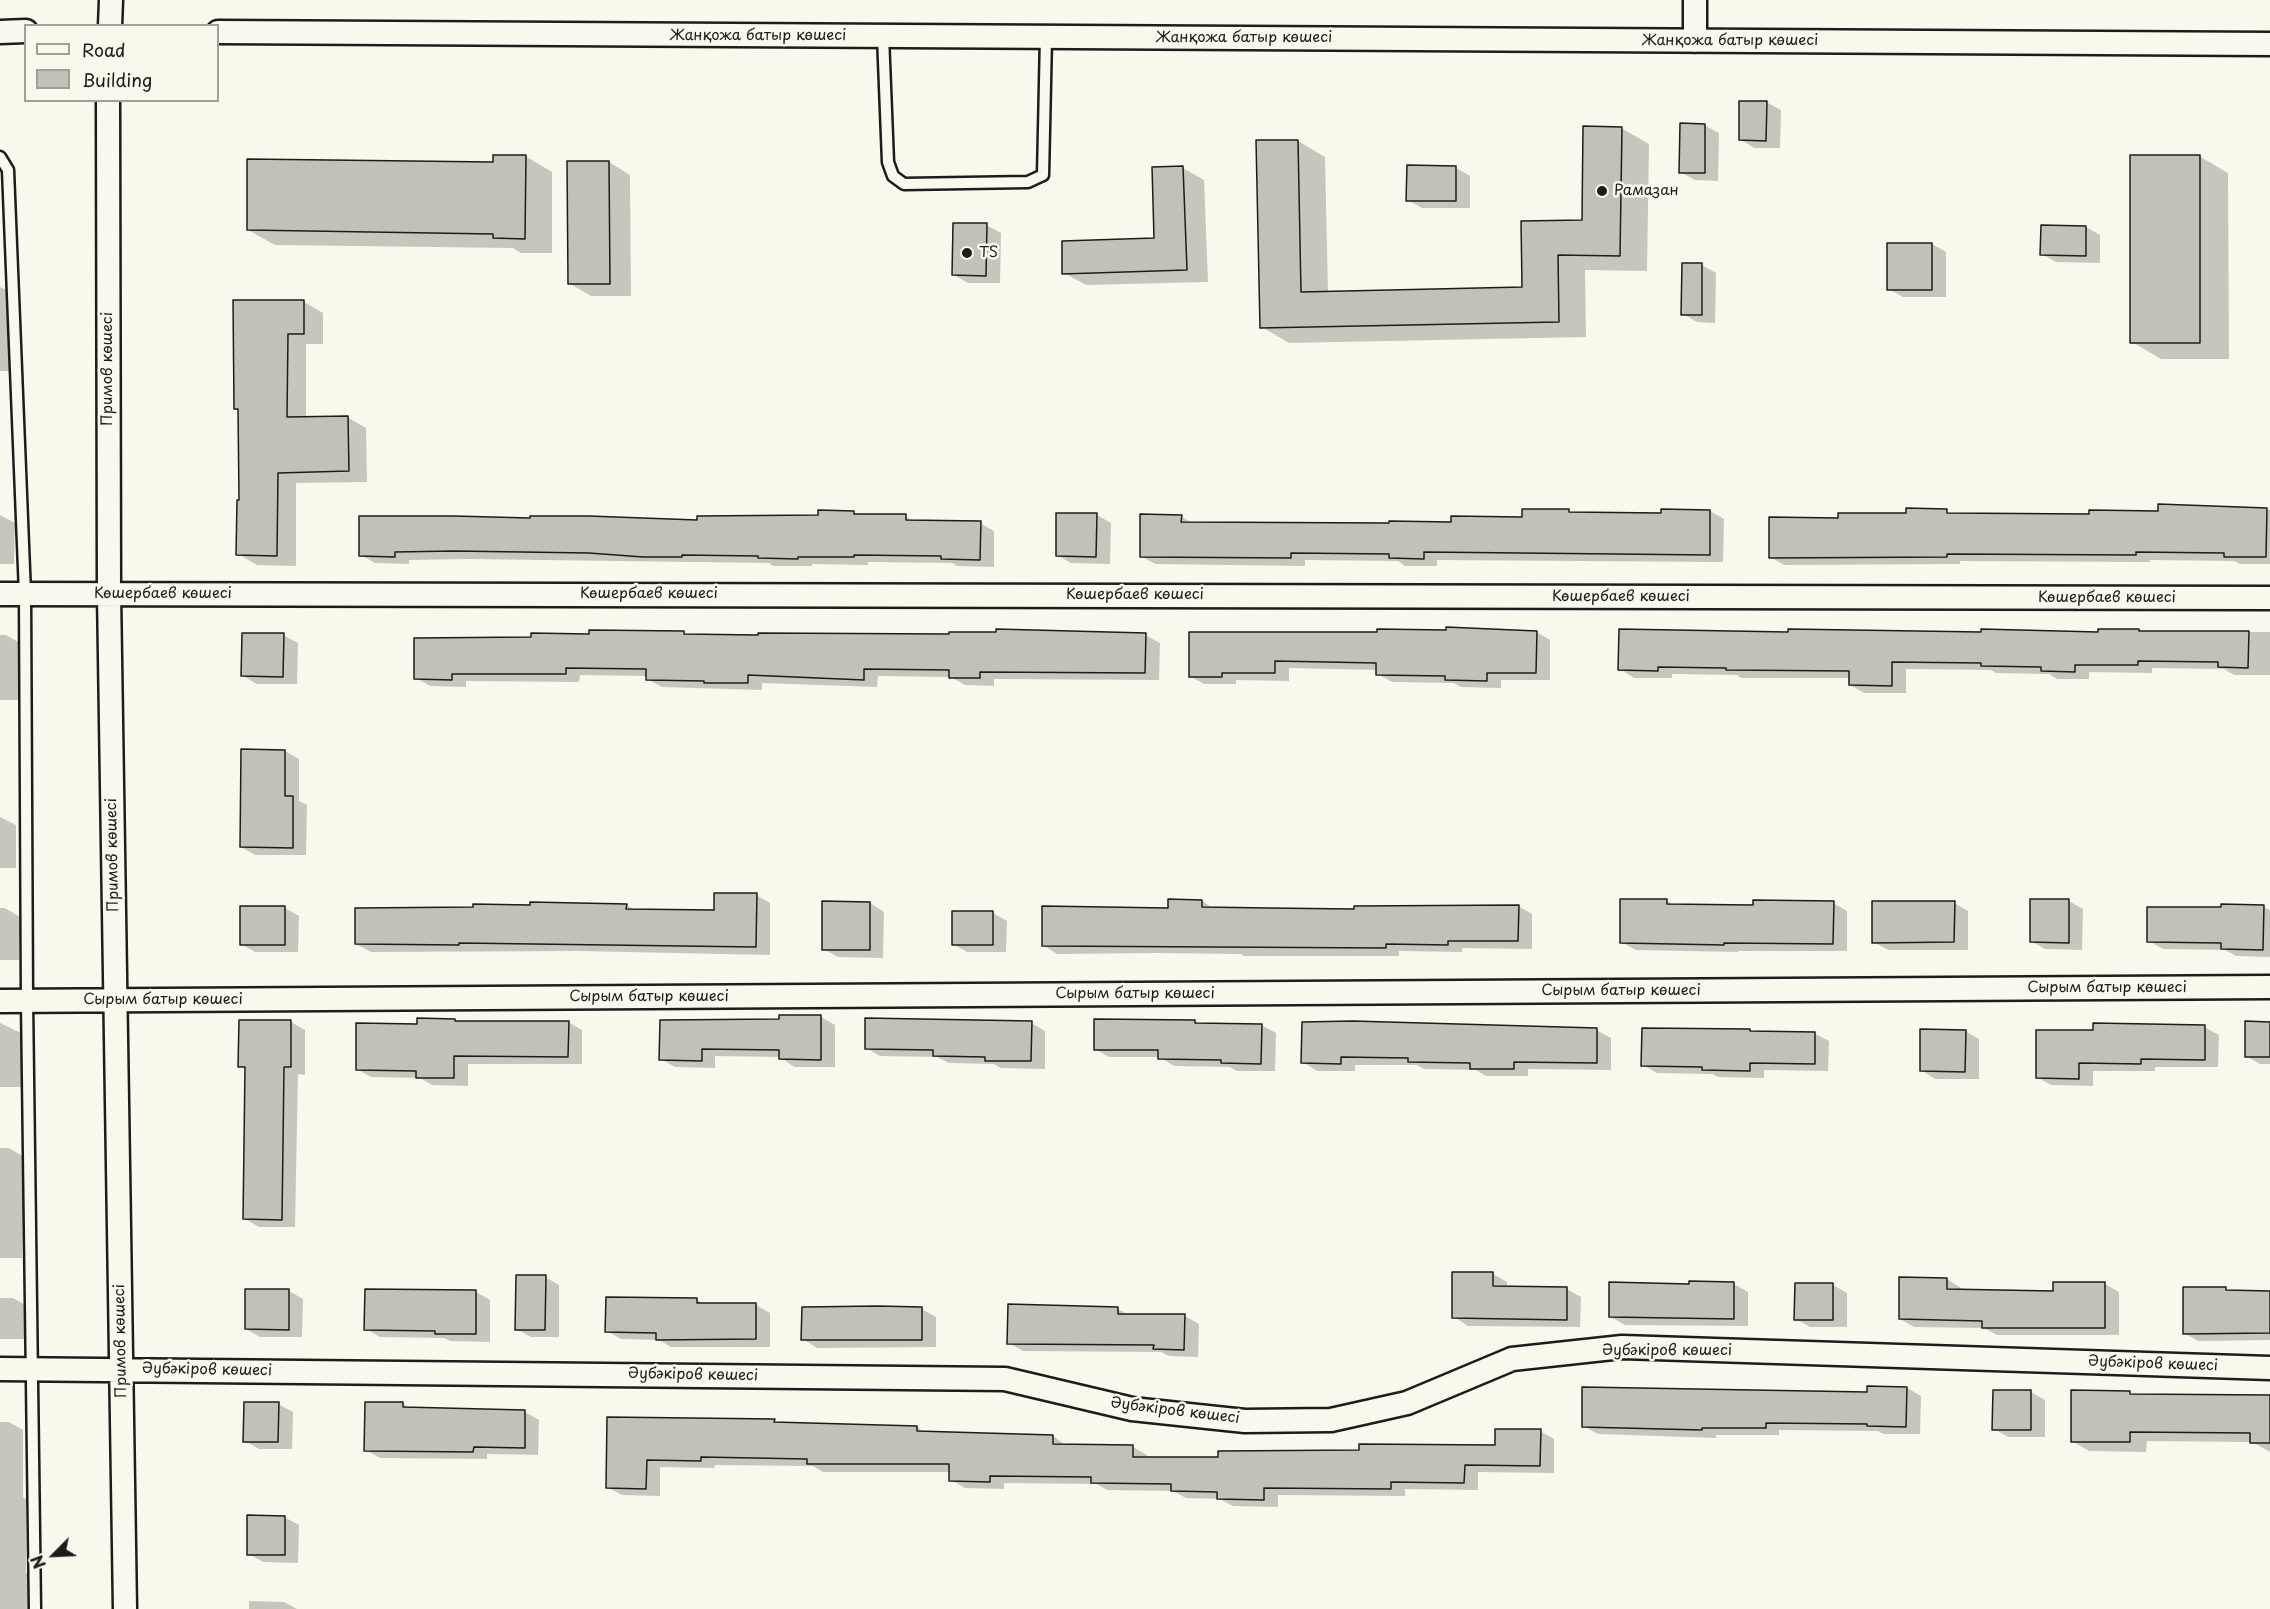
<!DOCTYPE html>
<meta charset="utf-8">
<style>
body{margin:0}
#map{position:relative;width:2270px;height:1609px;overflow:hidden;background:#fbf7ec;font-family:"Playpen Sans",sans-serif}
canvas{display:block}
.legend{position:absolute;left:24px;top:24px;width:195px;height:78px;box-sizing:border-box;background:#fbf7ec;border:2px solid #a29f99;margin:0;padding:8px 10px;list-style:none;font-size:18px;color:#1c1c1c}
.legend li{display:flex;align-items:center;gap:12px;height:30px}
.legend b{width:30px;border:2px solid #a29f99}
.north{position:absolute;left:24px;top:1525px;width:60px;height:60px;-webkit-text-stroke:4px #fbf7ec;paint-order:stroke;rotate:246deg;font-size:16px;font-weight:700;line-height:24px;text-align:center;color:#1c1c1c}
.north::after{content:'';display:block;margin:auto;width:21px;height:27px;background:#1c1c1c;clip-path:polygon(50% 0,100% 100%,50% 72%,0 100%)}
</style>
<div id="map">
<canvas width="2270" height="1609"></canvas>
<ul class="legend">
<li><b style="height:8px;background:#fbf7ec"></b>Road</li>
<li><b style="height:16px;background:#c3c0b8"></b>Building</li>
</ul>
<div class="north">N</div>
</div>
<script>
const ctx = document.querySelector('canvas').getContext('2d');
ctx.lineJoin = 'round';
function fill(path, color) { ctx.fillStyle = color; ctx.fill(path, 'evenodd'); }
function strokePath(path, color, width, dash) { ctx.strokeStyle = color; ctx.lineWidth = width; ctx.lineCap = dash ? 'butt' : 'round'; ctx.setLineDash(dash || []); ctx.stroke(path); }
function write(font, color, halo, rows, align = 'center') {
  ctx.font = font + ' "Playpen Sans",sans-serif'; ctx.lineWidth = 5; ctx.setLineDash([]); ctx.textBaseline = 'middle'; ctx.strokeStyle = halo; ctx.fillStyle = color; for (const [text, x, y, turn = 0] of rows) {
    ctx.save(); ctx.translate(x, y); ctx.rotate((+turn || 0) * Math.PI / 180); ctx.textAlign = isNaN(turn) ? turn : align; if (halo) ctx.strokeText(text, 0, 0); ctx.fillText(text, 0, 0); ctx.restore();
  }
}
fill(new Path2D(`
 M1766 102 1781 110 1780 148H1754L1740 139Z
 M1704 125 1719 133 1718 181 1695 180 1680 172Z
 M1621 128 1649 144 1647 271 1585 270 1586 337 1289 343 1262 327 1298 141 1325 157 1328 293 1524 289 1584 221Z
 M525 156 552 172V253H521L513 248 275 245 248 230Z
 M2199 156 2228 173 2229 359H2161L2132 342Z
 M609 162 630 175 631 296H591L569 283Z
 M1183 168 1204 180 1208 282 1086 285 1064 273 1156 240Z
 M1456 168 1470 176V208H1422L1408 200Z
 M986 225 1001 233 1000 283H968L954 275Z
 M2086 227 2100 235V263L2056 262 2042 254Z
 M1932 244 1946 252V297H1903L1889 289Z
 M1702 265 1716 273 1715 323 1697 322 1683 314Z
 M0 287 10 292 13 371H0Z
 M304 302 323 313V344H306V418L347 417 366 428 367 482 296 483V566L257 565 238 554 241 502 239 411 235 409Z
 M2160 505 2270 510V564H2240L2234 561 2150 560V562L1960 561V564L1784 565 1770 557 1839 520 1946 511 1954 515H2091L2160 513Z
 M1569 511 1574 514 1662 515 1710 511 1724 519 1723 562 1437 560V566H1405L1398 561 1305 560V566L1155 564 1141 556 1181 516 1193 524H1453L1524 518Z
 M854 512 859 515 905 516 915 522 980 523 994 531V567L957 566 952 563 868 562V565L812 564V566H773L769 563 469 559 409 560V564L375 563 361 555 699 521 820 517Z
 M0 515 15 523 14 564H0Z
 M1097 515 1111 523 1110 564 1071 563 1057 555Z
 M1536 632 1550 640V680H1501V688L1461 687 1454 683 1392 682 1378 674V670L1289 668V681L1236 680V684H1204L1190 676 1378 634Z
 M2220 632H2270V675H2234L2224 669 2152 668V673L2089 672V679H2057L2049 674 1996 673 1991 670 1906 669V693H1864L1850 685V678H1741L1737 675 1672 674V678H1634L1620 669 1790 633 2220 634Z
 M684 633 689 636 1145 635 1160 643 1159 680 994 679V686L965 685 951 677 878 676 877 687 762 683V690L662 687 647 679V676L580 675 579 682 466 681V687L430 686 416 678 533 639Z
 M0 635H6L20 643V700H0Z
 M283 635 298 643 297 684H257L243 676Z
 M243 750 285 751 299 759V801L307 805 306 855H255L241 847Z
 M0 817 16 825V868H0Z
 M756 895 770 903V955L580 951 371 952 356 944 626 905 635 910 716 911Z
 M1169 901H1202L1215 909 1355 911 1518 906 1532 914V949L1462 948V952L1399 951V956H1244L1241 954 1157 953 1057 954 1043 945 1169 909Z
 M1667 901 1674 905 1754 906 1833 903 1847 911V951H1738V952L1636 950 1621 942Z
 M2069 901 2083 909 2082 950 2045 949 2031 941Z
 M870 903 884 912 883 958 838 957 823 949Z
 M1954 903 1968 911V950H1888L1874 942Z
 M2263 907 2270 910V957L2236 956 2225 950 2163 949 2149 941Z
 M0 908H5L20 917 19 960H0Z
 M285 908 299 916 298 952H255L241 944Z
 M993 913 1007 921 1006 952H967L953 944Z
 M781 1016 821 1017 835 1025V1067H794L780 1057 715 1056V1068L675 1067 661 1059 781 1020Z
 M454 1020 459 1023 568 1022 582 1030V1064H468V1086L432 1085 420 1078 371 1077 357 1069 418 1026Z
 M1095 1020 1195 1021 1200 1024 1261 1025 1276 1033 1275 1071H1237L1230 1067 1174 1066 1160 1057H1109L1095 1049Z
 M240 1021 291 1022 305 1030V1075L298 1074 295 1227H259L245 1219 247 1070 240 1066Z
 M0 1023 25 1035 24 1087H0Z
 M1031 1023 1045 1031V1069L1001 1068 994 1064 949 1063 937 1057 880 1056 866 1048Z
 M2270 1023V1064H2260L2246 1056Z
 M1303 1024 1596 1030 1611 1038V1070L1528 1069V1076H1486L1476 1070 1424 1069 1417 1065H1355V1071H1317L1303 1062Z
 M2204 1027 2219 1035 2218 1067H2155V1071H2093V1086L2051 1085 2037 1077 2094 1032Z
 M1965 1031 1979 1039V1079H1935L1921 1070Z
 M1814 1033 1829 1041 1828 1071 1764 1070V1078L1718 1077 1712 1074 1657 1073 1643 1065Z
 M0 1148H9L24 1157 22 1258H0Z
 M1493 1274 1507 1282V1288L1567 1289 1581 1297 1580 1327 1468 1326 1454 1317Z
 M545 1277 559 1285V1337H531L516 1329Z
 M1947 1279 1961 1288V1291L2055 1292 2105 1284 2119 1292V1335H1997L1984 1328 1914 1327 1900 1319Z
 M1611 1284H1734L1748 1292V1326L1625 1325 1611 1317Z
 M1833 1285 1847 1293V1327H1810L1796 1319Z
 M2184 1288 2226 1289 2232 1292H2270V1340L2198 1341 2184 1333Z
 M289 1291 303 1299 302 1337H260L246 1329Z
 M476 1292 490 1300V1342L450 1341 444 1338 380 1337 366 1329Z
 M0 1298H13L27 1306V1339H0Z
 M697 1300 705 1304 756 1305 770 1313V1347H671L659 1340 621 1339 607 1331Z
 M803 1308 922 1309 936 1317V1347L817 1348 803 1339Z
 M1118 1309 1129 1315 1185 1316 1199 1324 1198 1357 1169 1356 1161 1352 1023 1351 1009 1343Z
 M1907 1388 1921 1396 1920 1434H1883L1878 1431 1779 1430V1435H1716V1438L1598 1434 1583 1426Z
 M2031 1392 2045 1400V1437H2008L1994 1429Z
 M2130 1393 2135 1396 2270 1397V1452L2252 1442 2147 1441 2146 1452 2089 1451 2072 1441Z
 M278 1404 293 1412 292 1449H259L245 1441Z
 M403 1404 411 1408 525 1412 539 1420 538 1455 487 1454V1459L380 1458 366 1450Z
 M608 1419 774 1421 779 1424 917 1427 926 1433 1053 1436 1067 1446 1133 1447 1147 1455V1458H1219L1497 1447 1540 1431 1554 1439V1473L1478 1472V1490L1405 1489V1496L1278 1495V1507L1233 1506 1220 1499 1186 1498 1173 1491 1107 1490 1097 1484 1004 1483V1489L965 1488 951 1480V1472H823L813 1466 715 1465 714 1468 660 1467V1496L622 1495 607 1487Z
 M0 1422H9L23 1430V1497L26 1499V1573L32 1576 31 1609H0Z
 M284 1517 299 1525 298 1563 263 1562 249 1554Z
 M249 1601 284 1602 297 1609H249Z`), '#0003');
const building = new Path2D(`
 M1739 101H1767L1766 141 1739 140Z
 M1680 123 1705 124V173H1679Z
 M1583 126 1622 127 1620 256 1558 255 1559 322 1260 328 1256 140H1298L1301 292 1522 287 1521 221 1582 220Z
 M493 155H526L525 239 493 238V234L247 230V159L493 162Z
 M2130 155H2200V343H2130Z
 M567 161H609L610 284H568Z
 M1407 165 1456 166V201H1406Z
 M1183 166 1187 270 1062 274V241L1154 238 1152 167Z
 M953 223H987L986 276 952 275Z
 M2041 225 2086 226V256L2040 255Z
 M1887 243H1932V290H1887Z
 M1682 263H1702V315H1681Z
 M233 300H304V334H288L287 417 348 416 349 471 278 473 277 556 236 555 237 500H239L238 409H234Z
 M2158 504 2267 508 2266 557H2224V553L2136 552V555L1947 554V557L1769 558V517L1838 518V513H1906V508L1947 509V513L2089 514V510L2158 511Z
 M1522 509H1569V512L1661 513V509L1710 510V555L1424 552V559L1389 558V554L1291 553V558L1140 557V514L1182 515 1181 522 1389 523V521L1451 522V516L1522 517Z
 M818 510 854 511V514H906V520L981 521 980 560 941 559V556L854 555V557H798V559L758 558V556L682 555V557H643L589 553 454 551 395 552V557L359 556V516H454L530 518V516H589L697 520V516L818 515Z
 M1056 513H1097L1096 557 1056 556Z
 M1446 627 1537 631 1536 673H1487V681L1445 680V676L1376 675V663L1275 661V673H1222V677H1189V632H1377V629L1446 630Z
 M996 629 1146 633 1145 673 980 672V678H949V670L864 669V680L748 675V683H704V681L646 680V669L566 668V674H452V680L414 679V638L531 637V633L589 634V630L684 631V634L758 635V633L949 634V632H996Z
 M1619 629 1788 632V629L1981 632V629L2098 632V629H2139V631H2249L2248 668 2218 667V662L2138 661V665H2075V672L2041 671V667L1981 666V663L1892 662V686L1849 685V671L1726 670V668L1658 667V671L1618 670Z
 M242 633H284L283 677 241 676Z
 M241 749 285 750V796H293V848L240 847Z
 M714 893H757L756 947 459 943V945L355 944V908L473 907V904L530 905V902L627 904 626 909 714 910Z
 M1168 899 1202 900V907L1269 908 1354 909V906L1519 905 1518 941H1448V945L1386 944V948L1042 946V906L1168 908Z
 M1620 899H1667V904L1753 905V900L1834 901 1833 944 1724 943V945L1620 943Z
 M2030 899H2069V943L2030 942Z
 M822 901 870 902V950H822Z
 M1872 901H1955L1954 942 1872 943Z
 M2221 904 2264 905 2263 950 2221 949V943L2147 942V907H2221Z
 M240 906H285V945H240Z
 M952 911H993V945H952Z
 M779 1015H821V1060L779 1059V1050L702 1049V1061L659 1060 660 1020 779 1019Z
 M417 1018 455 1019V1021H569L568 1057 454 1056V1078H416V1071L356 1070V1023L417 1024Z
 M865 1018 1032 1021 1031 1061H985V1057L933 1056V1050L865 1049Z
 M1094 1019 1195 1020V1023L1262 1024 1261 1064 1221 1063V1060L1158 1059V1050H1094Z
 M239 1020H291V1067H284L282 1220 243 1219 245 1067H238Z
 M1353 1021 1597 1028V1063L1514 1062V1069H1470V1063L1408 1062V1058L1341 1057V1064L1301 1063 1302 1022Z
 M2245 1021 2270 1022V1057H2245Z
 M2093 1023 2205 1025V1060L2141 1059V1064L2079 1063V1079L2036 1078V1030H2093Z
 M1642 1028 1750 1029V1031L1815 1032V1064L1750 1063V1071L1702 1070V1067L1641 1066Z
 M1920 1029 1966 1030 1965 1072 1920 1071Z
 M1452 1272H1493V1286L1567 1287V1320L1452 1318Z
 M516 1275H546L545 1330H515Z
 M1899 1277 1947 1278V1289L2053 1291V1282H2105V1328H1982V1321L1899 1319Z
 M1689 1281 1734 1282V1319L1609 1317V1282L1689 1284Z
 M1795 1283H1833V1320H1794Z
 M2183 1287H2226V1290L2270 1291V1333L2183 1334Z
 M245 1289H289V1330L245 1329Z
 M365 1289 476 1290V1334H435V1331L364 1330Z
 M606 1297 697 1298V1303H756V1339L656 1340V1333L605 1332Z
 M1008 1304 1118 1307V1314H1185L1184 1350 1153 1349 1154 1345 1007 1344Z
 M878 1306 922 1307V1340H801L802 1307Z
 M1867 1386 1907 1387 1906 1427 1867 1426V1424L1766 1423V1428H1702V1430L1582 1427V1387L1867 1392Z
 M1993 1390H2031V1430H1992Z
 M2071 1390 2130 1391V1394L2270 1395V1443H2250V1433L2130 1432V1442H2071Z
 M244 1402H279L278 1442H243Z
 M365 1402H403V1407L525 1410V1448L474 1447 473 1452 364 1451Z
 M607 1417 775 1419 774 1422 917 1426V1431L1053 1435V1444L1133 1445V1457H1218V1451L1359 1450V1444L1495 1445V1429H1541L1540 1466 1465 1465 1464 1483 1391 1482V1489L1264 1488V1500L1217 1499V1492L1171 1491V1484L1091 1483V1477L990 1476V1482L949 1481V1464H807V1459L701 1457V1461L647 1460 646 1489 606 1488Z
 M247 1515 285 1516V1555H247Z`);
fill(building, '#c3c0b8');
strokePath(building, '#1c1c1c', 1.5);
const service = new Path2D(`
 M883 36 888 162 893 176 904 184 1028 182 1043 175 1046 37
 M0 157 8 170 25 594 27 1001 35 1609`);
const minor = new Path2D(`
 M1695 0V41
 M110 26 111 0
 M0 32 26 31
 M218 32 2270 44
 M108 100 109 594 125 1609
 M0 594 2270 598
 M0 1001 2270 987
 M0 1369 1005 1379 1132 1409 1245 1421 1331 1420 1407 1403 1512 1359 1622 1347 2270 1368`);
strokePath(service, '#1c1c1c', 15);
strokePath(minor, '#1c1c1c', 27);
strokePath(service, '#fbf7ec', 10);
strokePath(minor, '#fbf7ec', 22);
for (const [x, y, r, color] of [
 [1602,191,6,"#1c1c1c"],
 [967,253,6,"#1c1c1c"]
]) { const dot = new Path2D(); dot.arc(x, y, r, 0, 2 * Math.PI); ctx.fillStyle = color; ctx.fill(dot); strokePath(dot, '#fbf7ec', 2); }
write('15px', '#1c1c1c', '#fbf7ec', [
 ["Жанқожа батыр көшесі",758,36],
 ["Жанқожа батыр көшесі",1244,38],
 ["Жанқожа батыр көшесі",1730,41],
 ["Примов көшесі",108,369,-90],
 ["Көшербаев көшесі",163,594],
 ["Көшербаев көшесі",649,594],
 ["Көшербаев көшесі",1135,595],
 ["Көшербаев көшесі",1621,597],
 ["Көшербаев көшесі",2107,598],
 ["Примов көшесі",113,855,-91],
 ["Сырым батыр көшесі",2107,988],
 ["Сырым батыр көшесі",1621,991],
 ["Сырым батыр көшесі",1135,994],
 ["Сырым батыр көшесі",649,997],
 ["Сырым батыр көшесі",163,1000],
 ["Примов көшесі",121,1341,-91],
 ["Әубәкіров көшесі",1667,1351],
 ["Әубәкіров көшесі",2153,1364,2],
 ["Әубәкіров көшесі",207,1370,1],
 ["Әубәкіров көшесі",693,1375,1],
 ["Әубәкіров көшесі",1175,1411,7]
]);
write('15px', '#1c1c1c', '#fbf7ec', [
 ["Рамазан",1614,191],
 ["TS",979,253]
], 'left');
</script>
